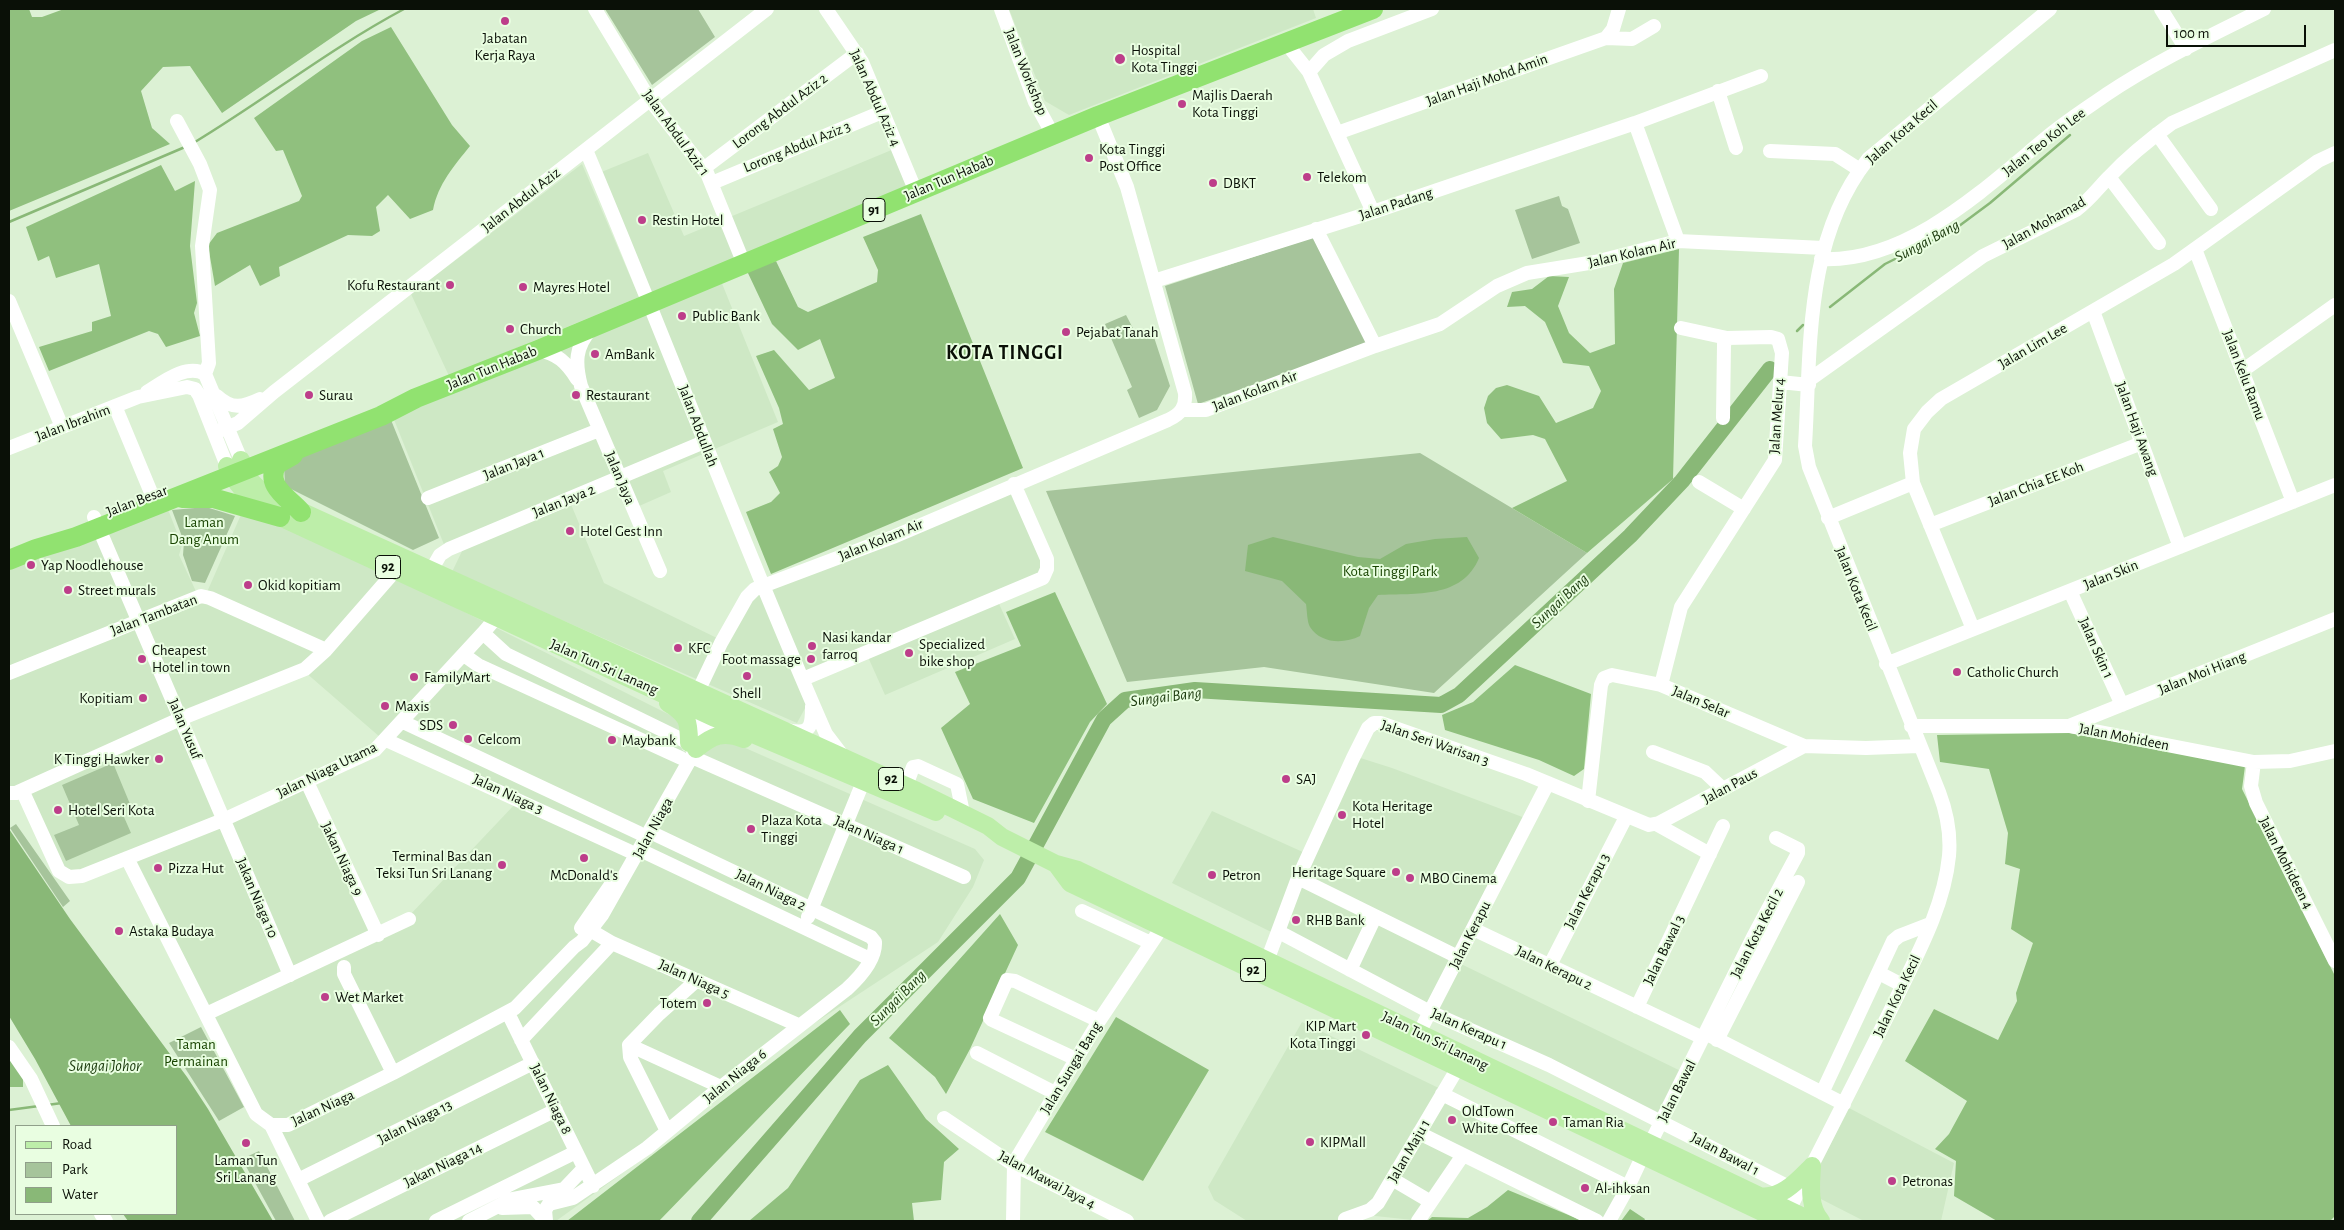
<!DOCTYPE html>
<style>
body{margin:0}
#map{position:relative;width:2344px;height:1230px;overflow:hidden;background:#dcf1d4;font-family:"Alegreya Sans",sans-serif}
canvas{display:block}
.frame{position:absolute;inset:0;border:10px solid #0a1007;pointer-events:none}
.legend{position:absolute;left:15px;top:1125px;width:162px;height:90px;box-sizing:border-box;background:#e9fee1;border:1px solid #909f8a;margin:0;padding:6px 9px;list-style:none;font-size:15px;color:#0a1007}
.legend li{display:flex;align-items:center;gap:10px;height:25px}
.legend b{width:25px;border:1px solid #909f8a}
.scale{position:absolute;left:2166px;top:25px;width:140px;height:22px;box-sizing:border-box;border:2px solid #0a1007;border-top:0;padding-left:6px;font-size:15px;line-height:18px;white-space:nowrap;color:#0a1007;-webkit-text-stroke:4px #e9fee1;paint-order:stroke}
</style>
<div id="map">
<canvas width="2344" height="1230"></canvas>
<div class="frame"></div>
<ul class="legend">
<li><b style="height:6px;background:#bdeea9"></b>Road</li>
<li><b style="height:14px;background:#a6c49b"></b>Park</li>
<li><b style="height:14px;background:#89b877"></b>Water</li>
</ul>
<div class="scale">100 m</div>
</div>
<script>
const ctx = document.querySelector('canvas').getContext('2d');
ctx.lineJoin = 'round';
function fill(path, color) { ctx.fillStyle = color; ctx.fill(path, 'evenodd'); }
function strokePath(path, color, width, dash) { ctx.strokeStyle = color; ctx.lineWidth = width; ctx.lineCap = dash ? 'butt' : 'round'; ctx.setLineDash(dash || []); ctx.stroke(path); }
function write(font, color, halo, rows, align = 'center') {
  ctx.font = font + ' "Alegreya Sans",sans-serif'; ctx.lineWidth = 4; ctx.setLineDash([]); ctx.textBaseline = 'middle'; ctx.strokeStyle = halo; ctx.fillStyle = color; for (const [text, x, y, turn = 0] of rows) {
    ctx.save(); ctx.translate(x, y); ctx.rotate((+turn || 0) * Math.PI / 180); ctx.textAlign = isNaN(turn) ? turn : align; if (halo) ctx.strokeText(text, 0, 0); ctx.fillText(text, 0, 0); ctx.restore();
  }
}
fill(new Path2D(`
 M1009 9H1313L1316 18 1069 115 1045 101Z
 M894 149 909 186 652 294 599 173 648 153 684 236Z
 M582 164 639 297 449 376 411 294Z
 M721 281 778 422 663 471 671 492 630 510 616 477 445 547 393 417Z
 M1009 483 1044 564 1039 576 995 595 1015 639 885 695 868 657 801 684 809 701 797 723 452 572 464 547 570 502 604 583 719 639 745 594Z
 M167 507 182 545 179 555 200 600 317 653 302 667 185 721 226 815 81 873 65 871 24 786 9 789V568Z
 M243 510 387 573 668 714 975 849 984 860 973 887 938 942 804 1030 652 1152 556 1221H315L134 860 311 784 379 930 409 916 516 803 388 744 305 672 326 654 204 599Z
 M1351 755 1392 768 1533 821 1459 963 1689 1075 1664 1126 1172 883 1212 811 1305 853Z
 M1302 1022 1447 1092 1632 1185 1614 1221H1590L1465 1160 1422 1221 1366 1215 1344 1221H1247L1214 1200 1208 1187Z
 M1849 1108 1954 1163 1941 1221H1864L1815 1196 1820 1165Z`), '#cee8c5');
fill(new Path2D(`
 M605 9H698L715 37 652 85Z
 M1559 196 1562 206 1568 209 1580 243 1532 259 1515 210Z
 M1314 237 1367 340 1364 347 1198 404 1165 286Z
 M1126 315 1137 336 1151 328 1170 386 1157 410 1139 418 1127 390 1132 387 1105 324Z
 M391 420 439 538 413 550 285 486 284 464Z
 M1420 453 1587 553 1434 693 1264 667 1127 682 1046 491Z
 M206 507 235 516 205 583 192 581 183 555 184 542 172 510Z
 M113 763 130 804 120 808 131 833 66 861 54 835 79 825 62 785Z
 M16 824 70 901 63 907 10 828Z
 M201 1027 244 1107 219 1121 169 1043Z
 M259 1151 295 1221H276L242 1159Z`), '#a6c49b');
fill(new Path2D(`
 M9 9H29L32 17H42L64 9H381L356 21 222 113 190 66 163 67 141 91 152 128 170 144 9 211Z
 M391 27 452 125 470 146C454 166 438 184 433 210L410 219 388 195 376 207 380 231 372 236 348 235 279 267 280 276 260 286 250 265 215 286 208 245 217 233 299 201 302 196 283 150 276 151 254 118 362 41Z
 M161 165 175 191 195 181 190 246 197 303 194 313 200 336 166 347 158 334 149 331 49 371 39 347 92 331V322L111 316 99 264 56 278 49 256 38 261 26 227Z
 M921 214 1023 468 771 574 746 512 771 502 780 493 769 472 778 466 782 457 773 429 783 424 779 408 756 356 774 350 809 390 835 378 820 339 798 350 772 324 747 271 776 261 798 307 808 312 877 282 878 270 863 237Z
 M1679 249 1673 479 1587 553 1512 508 1567 481 1545 439 1533 435 1501 439 1487 423 1484 408 1488 396 1496 388 1507 385 1539 396 1556 423 1593 408 1601 391 1589 366 1563 363 1545 322 1525 306 1507 307 1512 292 1532 289 1549 276 1569 277 1558 306 1569 333 1590 353 1615 344 1614 289 1623 263Z
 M1055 592 1107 704 1090 722 1034 823 973 799 941 728 970 704 955 672 1021 646 1006 612Z
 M1515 665 1591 694 1584 769 1574 776 1539 760 1445 730 1442 715 1473 702Z
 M2070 733 2245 766 2242 789 2335 976V1216L2330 1221H1997L1954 1196 1956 1161 1935 1149 1949 1134 1967 1101 1905 1061 1934 1009 1998 1040 2017 1001 2016 993 2033 943 2011 929 2020 869 2005 864 2008 833 1989 769 1940 762 1937 735Z
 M1000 914 1018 945 970 1049 946 1094 935 1077 889 1038Z
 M840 1010 850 1024 659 1221H567Z
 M1116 1017 1209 1070 1143 1181 1045 1132Z
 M9 1058 23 1078V1087H9Z
 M888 1065 926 1119 959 1149 944 1162 941 1200 912 1203 914 1221H749L788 1188 860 1080Z
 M1508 1190 1583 1221H1427L1432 1217 1468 1218 1487 1207Z
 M1630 1209 1645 1219 1644 1221H1621Z`), '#90c07e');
fill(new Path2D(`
 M1273 537 1358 557 1380 559 1406 544 1435 539 1467 537 1479 558C1462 599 1416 593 1378 595L1369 608 1360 636C1344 644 1321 644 1310 627 1307 622 1307 610 1306 604L1282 581 1245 571 1248 545Z
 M9 829 70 919 187 1077 208 1109 273 1221H128L123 1214H176V1126H71L35 1059 9 1016Z`), '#89b877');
strokePath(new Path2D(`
 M195 142C266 99 331 48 404 9
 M9 222 185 147
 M1830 307 1885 264 1955 229 1990 203 2070 135
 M1797 331 1803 325
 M47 1105 62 1103
 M9 1110 39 1106`), '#89b877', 2.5);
strokePath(new Path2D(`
 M699 1221 860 1036 1018 878 1104 719 1125 700 1195 690 1441 705 1459 695 1630 536 1682 481 1770 369`), '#89b877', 16);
strokePath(new Path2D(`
 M595 9 650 100 707 173 744 264
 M826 9 862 62 916 192
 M1001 9 1035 102 1053 135
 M2161 9 2186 49
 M1606 38 1632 39 1654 26
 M1286 43 1309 72 1373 212
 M1309 72 1324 55 1348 41 1432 9
 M1718 91 1736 148
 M177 121 200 164 210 190 202 246 209 363 205 374
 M1635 123 1678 241
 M1337 133 1606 38 1613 29 1619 9
 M2157 134 2211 209
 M586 150C668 344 741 541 826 734L842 755
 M1770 151 1835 154 1860 170
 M703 169 857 53
 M2109 177 2159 243
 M712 183 882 112
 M1316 229 1375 346
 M2195 249 2293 502
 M1821 259C1907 263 1983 190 2046 138 2065 122 2087 108 2107 94 2156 61 2212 35 2264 9
 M1154 281 1373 212 1635 123 1761 76
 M9 301 62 427
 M2093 311 2180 547
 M1681 328 1727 338
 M591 329C575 347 575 363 581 386L660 571
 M538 350C557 353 567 363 577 379
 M2242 371 2335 305
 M1809 380 1983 256 2076 210C2090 200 2098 188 2109 177 2128 157 2150 139 2172 123L2335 50
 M1780 382 1809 385
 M147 392C163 382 187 363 205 374L241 460
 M217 396C232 410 243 407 260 399
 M115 406 152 495
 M1182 410H1206L1375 346 1440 324 1497 286 1527 273 1595 262 1678 241 1823 248
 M214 433 238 423 274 392 767 9
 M9 448 138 397 187 387 195 389 199 395 227 466
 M1699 482 1744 509
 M428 498 599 430
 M94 517 290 975
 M1828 518 1913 483
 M1930 525 2142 443
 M432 569 440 555 449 549 704 442
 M2070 591 2122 705
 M1973 629 1913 483 1910 453 1914 429 1927 412 1941 399 2174 264 2318 161 2335 153
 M483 633 506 654 689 743
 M464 655 478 665 681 758
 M1886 664 2335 485
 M9 673 201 596 210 598 326 650
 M803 679 1043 578 1047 569V559L1014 484
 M1661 685 1681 607 1775 460 1782 353 1778 339 1771 337 1727 338 1724 344 1723 418
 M694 700 721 643 747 597 755 589 893 537 1168 420C1181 414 1186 407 1185 393L1127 187 1098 116
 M403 722 639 833
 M1911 726H2069L2254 762 2290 761 2335 751
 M2069 726 2335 619
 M787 730C811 735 812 727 812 706
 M386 740 629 851
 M688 745 708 706
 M1653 752 1705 772 1723 789
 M692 757 964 877
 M2254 762 2251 786 2256 803 2335 961
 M307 782 378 935
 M906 786 913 767 918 766 957 784 963 813
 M22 790 59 871 69 877 82 876 223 820 375 750 483 633 496 618 500 609
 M9 793H16L180 719 305 669 326 650 402 563
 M1588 801 1601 685 1604 678 1612 675 1661 685 1804 746 1866 748 1919 746
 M1656 824 1710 854
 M640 850 870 959
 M127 858 256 1114 271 1125H288L393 1073 515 1008 574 947 582 941 602 915 718 710
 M1298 878 1458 957
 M1082 911 1151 943
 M808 917 863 782
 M581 928 610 886
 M1473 929 1703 1038
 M590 930 612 943 798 1025
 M1279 932 1430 1012 1549 1065 1789 1187
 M1267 961 1298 878 1353 758 1368 728 1374 723H1381L1526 774 1649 825 1659 823 1804 746
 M1550 965 1626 817
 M344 967V974L393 1073
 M1350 970 1375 917
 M1879 973 1902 985
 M1637 1007 1723 826
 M508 1013 593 1186
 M206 1014 409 919
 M1419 1033 1548 783
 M1709 1035 1844 1104
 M521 1040 612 943
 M1717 1040 1798 882
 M629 1045 721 1087
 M9 1047 31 1079 53 1126
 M977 1053 1055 1093
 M1076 1059 992 1020 990 1018 1007 980 1015 981 1099 1021
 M1822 1093 1893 941 1899 936 1930 924
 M1442 1094 1628 1187 1643 1155
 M944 1118 1014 1165 1127 1221
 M271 1125 318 1221
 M667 1131 630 1057 629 1045 659 1014 697 980
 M1419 1133 1597 1221
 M1650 1144 1753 937 1798 853V849L1776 838
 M1392 1179 1431 1202
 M298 1180 533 1063
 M502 1208 533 1207 546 1221
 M101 1214 106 1221
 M1785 1218C1822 1146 1859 1074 1895 1001 1917 955 1944 907 1949 856 1951 833 1947 813 1939 792L1809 467 1805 446C1811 348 1804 240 1868 159L2050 9
 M1345 1219 1370 1210 1378 1203 1463 1059
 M330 1221 556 1110
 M436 1221 576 1152
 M469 1221 512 1199 564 1189 584 1168
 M546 1221 545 1210 549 1204 573 1198 647 1148 721 1087 847 989C859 978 876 960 875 942L871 937 650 832
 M1013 1221 1014 1165 1018 1156 1099 1021 1162 927
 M1418 1221 1463 1155
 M1609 1221 1628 1187`), '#fff', 14);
strokePath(new Path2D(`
 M241 460 251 481 265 495 917 791 988 826 1002 837 1056 864 1078 870 1812 1221
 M227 466C241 493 254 502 280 517L715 718 936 812
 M668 703C688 715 689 721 689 743
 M696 749C713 735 723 731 744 739
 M1056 864 1070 883 1781 1221
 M1812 1166C1811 1184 1808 1206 1821 1221
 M1759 1196C1781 1200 1798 1180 1812 1166`), '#bdeea9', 18);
strokePath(new Path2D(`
 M293 455 277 464C264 486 289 498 301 512
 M182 498H213L280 517
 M9 560 36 549 76 537 381 416 416 398 538 350 1098 116 1373 9`), '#91e270', 20);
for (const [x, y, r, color] of [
 [505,21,5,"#bd3e8a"],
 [1120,59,6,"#bd3e8a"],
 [1182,104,5,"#bd3e8a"],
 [1089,158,5,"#bd3e8a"],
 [1307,177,5,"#bd3e8a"],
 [1213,183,5,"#bd3e8a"],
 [642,220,5,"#bd3e8a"],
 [450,285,5,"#bd3e8a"],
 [523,287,5,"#bd3e8a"],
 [682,316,5,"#bd3e8a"],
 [510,329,5,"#bd3e8a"],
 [1066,332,5,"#bd3e8a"],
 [595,354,5,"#bd3e8a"],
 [309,395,5,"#bd3e8a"],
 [576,395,5,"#bd3e8a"],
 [570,531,5,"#bd3e8a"],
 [31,565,5,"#bd3e8a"],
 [248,585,5,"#bd3e8a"],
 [68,590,5,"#bd3e8a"],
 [812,646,5,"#bd3e8a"],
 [678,648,5,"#bd3e8a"],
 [909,653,5,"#bd3e8a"],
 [142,659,5,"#bd3e8a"],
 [811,659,5,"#bd3e8a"],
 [1957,672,5,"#bd3e8a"],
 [747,676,5,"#bd3e8a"],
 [414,677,5,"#bd3e8a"],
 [143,698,5,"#bd3e8a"],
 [385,706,5,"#bd3e8a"],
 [453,725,5,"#bd3e8a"],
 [468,739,5,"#bd3e8a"],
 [612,740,5,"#bd3e8a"],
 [159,759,5,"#bd3e8a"],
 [1286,779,5,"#bd3e8a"],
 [58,810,5,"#bd3e8a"],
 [1342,815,5,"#bd3e8a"],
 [751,829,5,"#bd3e8a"],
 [584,858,5,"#bd3e8a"],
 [502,865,5,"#bd3e8a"],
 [158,868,5,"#bd3e8a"],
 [1396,872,5,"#bd3e8a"],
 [1212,875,5,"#bd3e8a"],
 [1410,878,5,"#bd3e8a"],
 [1296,920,5,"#bd3e8a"],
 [119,931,5,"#bd3e8a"],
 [325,997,5,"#bd3e8a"],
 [707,1003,5,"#bd3e8a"],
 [1366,1035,5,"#bd3e8a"],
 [1452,1120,5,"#bd3e8a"],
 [1553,1122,5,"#bd3e8a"],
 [1310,1142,5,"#bd3e8a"],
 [246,1143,5,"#bd3e8a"],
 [1892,1181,5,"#bd3e8a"],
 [1585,1188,5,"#bd3e8a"]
]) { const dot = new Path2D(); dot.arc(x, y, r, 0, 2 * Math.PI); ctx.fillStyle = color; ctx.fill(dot); strokePath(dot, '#e9fee1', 2); }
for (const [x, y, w] of [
 [874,210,22],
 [388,567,25],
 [891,779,25],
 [1253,970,25]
]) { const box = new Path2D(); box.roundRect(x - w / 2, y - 11.5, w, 23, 4); ctx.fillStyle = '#e9fee1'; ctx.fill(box); strokePath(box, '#0a1007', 1); }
write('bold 14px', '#0a1007', null, [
 ["91",874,210],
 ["92",388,567],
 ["92",891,779],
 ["92",1253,970]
]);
write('15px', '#0a1007', '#e9fee1', [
 ["Jabatan",505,38,"center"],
 ["Kerja Raya",505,55,"center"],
 ["Hospital",1131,50],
 ["Kota Tinggi",1131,67],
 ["Majlis Daerah",1192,95],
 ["Kota Tinggi",1192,112],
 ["Kota Tinggi",1099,149],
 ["Post Office",1099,166],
 ["Telekom",1317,177],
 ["DBKT",1223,183],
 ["Restin Hotel",652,220],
 ["Kofu Restaurant",440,285,"right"],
 ["Mayres Hotel",533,287],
 ["Public Bank",692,316],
 ["Church",520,329],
 ["Pejabat Tanah",1076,332],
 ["AmBank",605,354],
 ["Surau",319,395],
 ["Restaurant",586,395],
 ["Hotel Gest Inn",580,531],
 ["Yap Noodlehouse",41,565],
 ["Okid kopitiam",258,585],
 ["Street murals",78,590],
 ["Nasi kandar",822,637],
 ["farroq",822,654],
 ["Specialized",919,644],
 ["bike shop",919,661],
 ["KFC",688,648],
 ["Cheapest",152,650],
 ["Hotel in town",152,667],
 ["Foot massage",801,659,"right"],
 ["Catholic Church",1967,672],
 ["FamilyMart",424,677],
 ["Shell",747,693,"center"],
 ["Kopitiam",133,698,"right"],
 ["Maxis",395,706],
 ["SDS",443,725,"right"],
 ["Celcom",478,739],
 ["Maybank",622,740],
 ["K Tinggi Hawker",149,759,"right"],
 ["SAJ",1296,779],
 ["Kota Heritage",1352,806],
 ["Hotel",1352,823],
 ["Hotel Seri Kota",68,810],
 ["Plaza Kota",761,820],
 ["Tinggi",761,837],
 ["Terminal Bas dan",492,856,"right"],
 ["Teksi Tun Sri Lanang",492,873,"right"],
 ["Pizza Hut",168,868],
 ["Heritage Square",1386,872,"right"],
 ["McDonald's",584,875,"center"],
 ["Petron",1222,875],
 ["MBO Cinema",1420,878],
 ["RHB Bank",1306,920],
 ["Astaka Budaya",129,931],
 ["Wet Market",335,997],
 ["Totem",697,1003,"right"],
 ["KIP Mart",1356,1026,"right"],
 ["Kota Tinggi",1356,1043,"right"],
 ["OldTown",1462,1111],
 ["White Coffee",1462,1128],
 ["Taman Ria",1563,1122],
 ["KIPMall",1320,1142],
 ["Laman Tun",246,1160,"center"],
 ["Sri Lanang",246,1177,"center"],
 ["Petronas",1902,1181],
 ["Al-ihksan",1595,1188]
], 'left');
write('15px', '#0a1007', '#e9fee1', [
 ["Jalan Workshop",1026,72,68],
 ["Jalan Haji Mohd Amin",1487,80,-20],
 ["Jalan Abdul Aziz 4",875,98,66],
 ["Lorong Abdul Aziz 2",780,111,-37],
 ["Jalan Kota Kecil",1902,132,-41],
 ["Jalan Abdul Aziz 1",676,133,54],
 ["Jalan Teo Koh Lee",2044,142,-38],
 ["Lorong Abdul Aziz 3",797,147,-22],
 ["Jalan Tun Habab",949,178,-23],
 ["Jalan Abdul Aziz",521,200,-38],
 ["Jalan Padang",1396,204,-18],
 ["Jalan Mohamad",2044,223,-29],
 ["Jalan Kolam Air",1632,253,-13],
 ["Jalan Lim Lee",2033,346,-30],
 ["Jalan Tun Habab",492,368,-22],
 ["Jalan Kelu Ramu",2244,375,69],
 ["Jalan Kolam Air",1255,391,-21],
 ["Jalan Melur 4",1777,416,-86],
 ["Jalan Ibrahim",73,423,-21],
 ["Jalan Abdullah",698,426,69],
 ["Jalan Haji Awang",2137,429,70],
 ["Jalan Jaya 1",514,464,-22],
 ["Jalan Jaya",620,478,67],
 ["Jalan Chia EE Koh",2036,484,-21],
 ["Jalan Besar",137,501,-21],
 ["Jalan Jaya 2",564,501,-22],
 ["Jalan Kolam Air",881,540,-22],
 ["Jalan Skin",2111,575,-22],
 ["Jalan Kota Kecil",1856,589,68],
 ["Jalan Tambatan",154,615,-21],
 ["Jalan Skin 1",2096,648,66],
 ["Jalan Tun Sri Lanang",604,667,24],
 ["Jalan Moi Hiang",2202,673,-22],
 ["Jalan Selar",1701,702,23],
 ["Jalan Yusuf",185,729,67],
 ["Jalan Mohideen",2124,737,11],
 ["Jalan Seri Warisan 3",1435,743,19],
 ["Jalan Niaga Utama",327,770,-26],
 ["Jalan Paus",1730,786,-28],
 ["Jalan Niaga 3",508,794,25],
 ["Jalan Niaga",653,828,-61],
 ["Jalan Niaga 1",869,835,24],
 ["Jakan Niaga 9",342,859,65],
 ["Jalan Mohideen 4",2286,863,63],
 ["Jalan Niaga 2",771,890,26],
 ["Jalan Kerapu 3",1587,891,-63],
 ["Jakan Niaga 10",257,898,67],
 ["Jalan Kota Kecil 2",1757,933,-63],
 ["Jalan Kerapu",1470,935,-63],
 ["Jalan Bawal 3",1664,950,-64],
 ["Jalan Kerapu 2",1554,968,26],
 ["Jalan Niaga 5",694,979,24],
 ["Jalan Kota Kecil",1897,996,-64],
 ["Jalan Kerapu 1",1469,1029,24],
 ["Jalan Tun Sri Lanang",1435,1041,26],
 ["Jalan Sungai Bang",1071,1068,-59],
 ["Jalan Niaga 6",735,1076,-39],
 ["Jalan Bawal",1677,1091,-63],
 ["Jalan Niaga 8",551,1099,64],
 ["Jalan Niaga",323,1108,-25],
 ["Jalan Niaga 13",415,1122,-27],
 ["Jalan Maju 1",1409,1151,-60],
 ["Jalan Bawal 1",1725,1154,28],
 ["Jakan Niaga 14",443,1165,-26],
 ["Jalan Mawai Jaya 4",1047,1180,28]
]);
write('15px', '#184400', '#e9fee1', [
 ["Laman",204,522],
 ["Dang Anum",204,539],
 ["Kota Tinggi Park",1390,571],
 ["Taman",196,1044],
 ["Permainan",196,1061]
]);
write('italic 16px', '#1d3c0f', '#e9fee1', [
 ["Sungai Bang",1927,241,-29],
 ["Sungai Bang",1560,601,-43],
 ["Sungai Bang",1166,697,-7],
 ["Sungai Bang",898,998,-45],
 ["Sungai Johor",105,1066]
]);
ctx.letterSpacing = '1px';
write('bold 20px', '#0a1007', '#e9fee1', [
 ["KOTA TINGGI",1005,353]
]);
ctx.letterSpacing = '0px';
</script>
